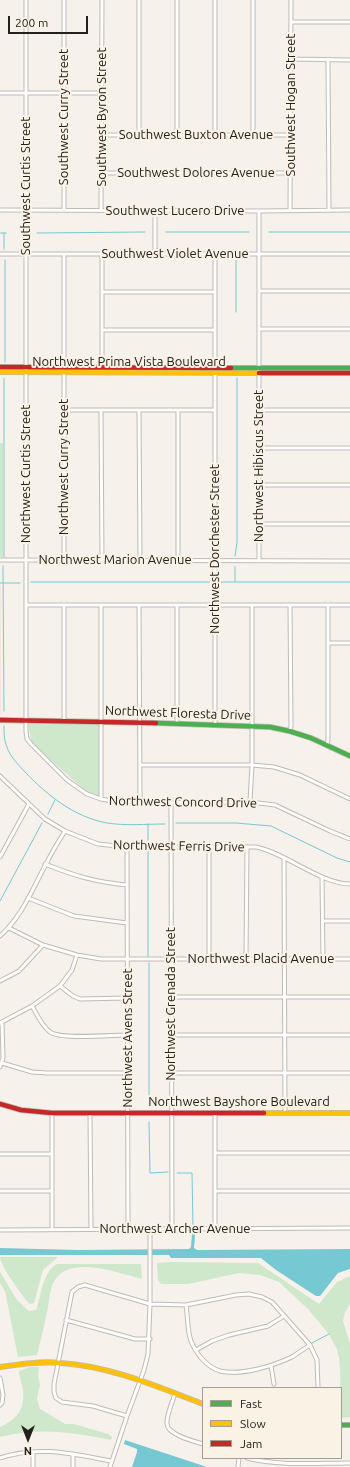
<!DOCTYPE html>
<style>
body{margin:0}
#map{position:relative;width:350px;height:1467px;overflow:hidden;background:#f6f1eb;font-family:Ubuntu,sans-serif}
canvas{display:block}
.legend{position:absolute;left:202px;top:1387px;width:140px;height:72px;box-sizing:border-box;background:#fbf2e6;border:1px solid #a59e96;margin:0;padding:5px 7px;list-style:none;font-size:12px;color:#24211d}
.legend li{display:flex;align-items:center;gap:8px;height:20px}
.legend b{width:20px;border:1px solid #a59e96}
.north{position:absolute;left:8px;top:1419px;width:40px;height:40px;-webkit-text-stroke:3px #fbf2e6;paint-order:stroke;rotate:180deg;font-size:11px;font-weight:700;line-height:16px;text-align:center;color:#24211d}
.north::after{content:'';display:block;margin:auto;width:14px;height:18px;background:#24211d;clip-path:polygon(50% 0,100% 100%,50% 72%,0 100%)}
.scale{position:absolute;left:8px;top:16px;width:80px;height:18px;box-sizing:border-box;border:2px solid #24211d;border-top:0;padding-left:5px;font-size:12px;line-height:14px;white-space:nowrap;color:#24211d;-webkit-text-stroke:3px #fbf2e6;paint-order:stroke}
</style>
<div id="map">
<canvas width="350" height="1467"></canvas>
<ul class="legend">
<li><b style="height:5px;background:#4caf50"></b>Fast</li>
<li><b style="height:5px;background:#ffc107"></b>Slow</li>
<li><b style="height:5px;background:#c62828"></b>Jam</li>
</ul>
<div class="north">N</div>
<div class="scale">200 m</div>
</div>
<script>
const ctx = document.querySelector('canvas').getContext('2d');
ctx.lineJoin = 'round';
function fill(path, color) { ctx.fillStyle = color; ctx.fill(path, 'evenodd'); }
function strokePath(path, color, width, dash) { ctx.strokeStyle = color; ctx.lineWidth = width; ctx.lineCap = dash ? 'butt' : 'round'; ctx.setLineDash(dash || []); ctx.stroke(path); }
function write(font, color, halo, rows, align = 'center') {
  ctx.font = font + ' Ubuntu,sans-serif'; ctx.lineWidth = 4; ctx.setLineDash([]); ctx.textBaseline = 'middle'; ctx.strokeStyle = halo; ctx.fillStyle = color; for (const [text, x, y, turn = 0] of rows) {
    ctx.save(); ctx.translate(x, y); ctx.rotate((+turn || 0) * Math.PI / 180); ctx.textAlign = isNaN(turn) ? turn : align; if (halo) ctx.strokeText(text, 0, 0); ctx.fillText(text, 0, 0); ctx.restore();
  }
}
fill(new Path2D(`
 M0 586H1V714H0Z`), '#f5e6dd');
fill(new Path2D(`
 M0 443H3V557H0Z
 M28 721 100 723V797L88 793 33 744 31 741Z
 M0 1257H58L43 1270 34 1303 30 1304C23 1298 0 1265 0 1257Z
 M171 1262 258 1263 319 1304 337 1282 350 1276V1304L345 1312 343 1321 350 1344V1417L341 1418 340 1368 339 1358 337 1349 328 1333 308 1309 279 1282 260 1275 239 1273 188 1284H161L158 1280 157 1263Z
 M57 1264H141L142 1279C117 1273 65 1252 52 1286 50 1292 49 1300 48 1307 45 1323 41 1339 37 1355L18 1357 5 1291 0 1283V1272L17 1300 29 1311 36 1310 37 1308C41 1294 43 1272 57 1264Z
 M30 1367H39L38 1377 40 1384 37 1399 40 1409 65 1424H74L108 1434 112 1437 111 1440C72 1432 39 1427 0 1437V1427C17 1419 25 1410 23 1390 22 1383 19 1377 19 1371Z`), '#cfe8cc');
fill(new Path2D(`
 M193 1233 195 1234 194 1248 197 1250 350 1249V1269L338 1273 320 1296H316L276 1270 261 1258H171L169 1255H0V1248L79 1250 189 1249 191 1247 192 1234Z
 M125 1440 207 1467H132L137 1452V1449L124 1444Z`), '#76c8d3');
strokePath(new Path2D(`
 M166 232H249
 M269 232H350
 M0 233H6
 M4 233V249
 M37 233 145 232
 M5 260V362
 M236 312V260
 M4 378V557
 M235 556 237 542V378
 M3 566 4 711
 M235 581V567
 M31 582H209
 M221 582H350
 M0 583H20
 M4 726C4 734 4 740 7 747 10 757 18 764 25 772 47 795 74 817 107 823 126 826 146 824 165 824
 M48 814 55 800
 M176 823H236L271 826 337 858 350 862
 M148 824V840
 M148 851V957
 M0 901 42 823
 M149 1104V963
 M149 1122 150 1173 168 1172
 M177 1173H192L193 1227
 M312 1343 329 1334`), '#76c8d3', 1);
const street = new Path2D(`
 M26 0V731L27 739 31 744 67 780 87 794 101 799 123 803 250 802 275 805 330 831 350 839
 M139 0V135
 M177 0V135
 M291 22H350
 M291 59 350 60
 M328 60 329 210
 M0 93H102
 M102 135H290
 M215 135V0
 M253 135V0
 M102 173H291
 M0 210 259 211 350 210
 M64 210V0
 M101 210 102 0
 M155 211V254
 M290 211 291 0
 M0 254H350
 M259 291H350
 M102 292H215
 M259 329H350
 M102 330H215
 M64 367V254
 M215 367V254
 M102 368V254
 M215 373V725
 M65 410H214
 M139 410 140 560
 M259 410H350
 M101 411 102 561
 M259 448H350
 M259 485H350
 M259 524H350
 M0 560 350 561
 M64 560V373
 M259 560V211
 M178 561V411
 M26 605H350
 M139 605 140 803
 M177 605V723
 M328 643H350
 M64 720V605
 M289 731 291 727 290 605
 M327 744 328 740V605
 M140 765H252L274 767 300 775 350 799
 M0 776 45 819 65 831 98 844 127 847H256C286 853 321 884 350 884
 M101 799V605
 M250 802 252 765V605
 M171 803 172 1229
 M127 847 128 1229
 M209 847V959
 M0 857 29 804
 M284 858 285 1113
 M45 864C75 876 95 882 127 885
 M322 877 323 959
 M28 898 74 916 127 923
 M323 921H350
 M9 928 43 945 77 955 101 959H350
 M0 936C21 918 32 890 45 866 51 854 58 842 65 831
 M246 959 247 847
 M0 981 19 971 43 945
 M60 986 73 996 80 999 127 998
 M171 997H350
 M32 1006C37 1015 42 1026 50 1032 61 1040 112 1035 127 1035
 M0 1023 32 1006 60 986 72 970 77 955
 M172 1035H350
 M2 1063 32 1072 47 1073H128
 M0 1067 3 1058 2 1022
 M172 1073H350
 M90 1113 91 1229
 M215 1153H350
 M0 1154H52
 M0 1191H52
 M215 1191H350
 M52 1229V1113
 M215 1229V1113
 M0 1230 350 1228
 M186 1305C188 1316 187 1330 191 1341 196 1354 207 1367 220 1371 241 1376 273 1366 292 1357 298 1353 304 1349 310 1345
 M66 1320 135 1339H150
 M196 1350 212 1341 229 1335 268 1326 284 1316
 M271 1366 274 1384
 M0 1378 3 1395 2 1403 0 1405
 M175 1393C173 1401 166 1416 167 1424 168 1435 193 1441 203 1444
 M127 1416 93 1406 62 1402 56 1398 54 1392V1384L72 1292 78 1287 85 1285 150 1304 186 1305 236 1295 249 1294 262 1297 272 1302 310 1345 317 1360 318 1388
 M33 1452V1467
 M0 1458C39 1445 73 1454 111 1461
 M247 1458C279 1466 316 1463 350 1463
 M73 1467V1454
 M110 1467 127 1416 144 1370 148 1354 150 1304V1229
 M238 1467 239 1458`);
const fast = new Path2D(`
 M231 368H350
 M156 723 270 727 289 731 311 738 350 756
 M341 1425H350`);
const slow = new Path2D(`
 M0 372 259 373
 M264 1113H350
 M0 1367C20 1364 41 1361 61 1363 110 1366 158 1387 203 1404`);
const jam = new Path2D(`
 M0 367 231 368
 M259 373H350
 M0 720 156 723
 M0 1104 21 1110 52 1113H264`);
strokePath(street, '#bfbbb6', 5);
strokePath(fast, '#bfbbb6', 6);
strokePath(slow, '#bfbbb6', 6);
strokePath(jam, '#bfbbb6', 6);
strokePath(street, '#fefdfc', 3);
strokePath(fast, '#4caf50', 4.5);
strokePath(slow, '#ffc107', 4.5);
strokePath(jam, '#c62828', 4.5);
write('13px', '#24211d', '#fbf2e6', [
 ["Southwest Hogan Street",291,105,-90],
 ["Southwest Curry Street",64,117,-90],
 ["Southwest Byron Street",102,117,-90],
 ["Southwest Buxton Avenue",196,135],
 ["Southwest Dolores Avenue",196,173],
 ["Southwest Curtis Street",26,186,-90],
 ["Southwest Lucero Drive",175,211],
 ["Southwest Violet Avenue",175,254],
 ["Northwest Prima Vista Boulevard",129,362],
 ["Northwest Hibiscus Street",259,466,-90],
 ["Northwest Curry Street",64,467,-90],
 ["Northwest Curtis Street",26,474,-90],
 ["Northwest Dorchester Street",215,549,-90],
 ["Northwest Marion Avenue",115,560],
 ["Northwest Floresta Drive",178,713,2],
 ["Northwest Concord Drive",183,802,1],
 ["Northwest Ferris Drive",179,846,1],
 ["Northwest Placid Avenue",261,959],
 ["Northwest Grenada Street",171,1004,-90],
 ["Northwest Avens Street",128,1038,-90],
 ["Northwest Bayshore Boulevard",239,1102],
 ["Northwest Archer Avenue",175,1229]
]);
</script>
